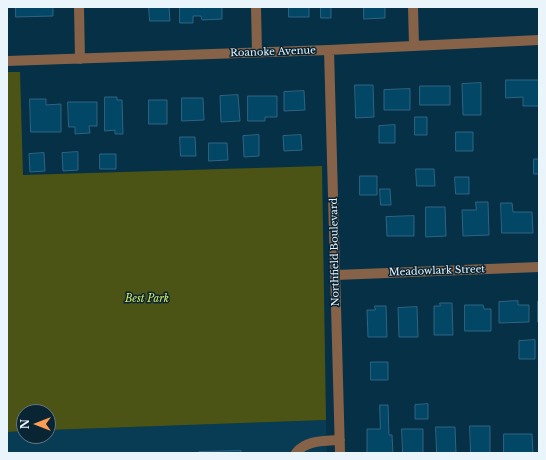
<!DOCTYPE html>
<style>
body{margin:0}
#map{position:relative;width:546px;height:460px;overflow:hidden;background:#053045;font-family:"Libre Baskerville",serif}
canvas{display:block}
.frame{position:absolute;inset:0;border:8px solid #e9f4fb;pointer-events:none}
.north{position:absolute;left:16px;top:404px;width:40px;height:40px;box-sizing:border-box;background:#092534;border:1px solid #637884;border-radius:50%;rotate:270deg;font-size:11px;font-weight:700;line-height:16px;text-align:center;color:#e9f4fb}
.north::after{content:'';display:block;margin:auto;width:14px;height:18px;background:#fc9d53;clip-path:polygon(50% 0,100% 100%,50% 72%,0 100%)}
</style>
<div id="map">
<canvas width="546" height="460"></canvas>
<div class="frame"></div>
<div class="north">N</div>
</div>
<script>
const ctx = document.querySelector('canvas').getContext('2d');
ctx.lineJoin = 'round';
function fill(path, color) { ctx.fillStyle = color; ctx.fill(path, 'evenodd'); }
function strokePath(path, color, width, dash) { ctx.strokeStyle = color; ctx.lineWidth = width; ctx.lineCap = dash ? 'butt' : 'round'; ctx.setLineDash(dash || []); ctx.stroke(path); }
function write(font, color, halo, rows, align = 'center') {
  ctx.font = font + ' "Libre Baskerville",serif'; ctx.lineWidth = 3; ctx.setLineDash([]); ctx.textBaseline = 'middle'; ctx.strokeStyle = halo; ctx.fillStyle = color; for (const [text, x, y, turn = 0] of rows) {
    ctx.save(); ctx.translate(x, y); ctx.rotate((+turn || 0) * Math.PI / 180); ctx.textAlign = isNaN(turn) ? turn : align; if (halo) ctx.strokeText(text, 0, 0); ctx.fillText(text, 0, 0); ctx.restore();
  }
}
fill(new Path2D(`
 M326 420 327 453H7V432L24 431V436H48V430Z`), '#083c54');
fill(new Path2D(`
 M7 72H20L23 175 322 166 326 420 48 430V412H24V431L7 432Z`), '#4c5415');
const building = new Path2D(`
 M16 7H53V16L16 17Z
 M149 7H169L170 21H150Z
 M180 7H222V19L202 20 201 16H193V23H180Z
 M289 7H309V17H289Z
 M321 7H331V18H321Z
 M364 7H385V18L364 19Z
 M506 80H539V106H523V97L506 98Z
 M481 83V115H463L462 84Z
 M355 85H373L374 117 356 118Z
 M420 86H450V105H420Z
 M410 89V110H384V90Z
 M304 91 305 110 284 111V92Z
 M238 95 240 121 221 122 220 96Z
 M248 96H277V117H265V121H248Z
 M105 97H117V100H122L123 134H115V130L105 131Z
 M182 98H203L204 120 182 121Z
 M30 99H46V105L61 104V132H31Z
 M149 100H167V124H149Z
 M68 102H97V126H89L90 133 75 134V127H69Z
 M415 117H427V135H415Z
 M395 125V143H379V126Z
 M456 132H473V151H456Z
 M259 135V156L244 157 243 136Z
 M301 135 302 150 284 151 283 136Z
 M180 137H195L196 156H181Z
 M209 143H227L228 160 209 161Z
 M78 152V170L63 171 62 153Z
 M44 153 45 171 30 172 29 154Z
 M100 154H116V169H100Z
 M534 159H539V174H534Z
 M416 169H434L435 186H417Z
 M360 176H377V195H360Z
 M455 177H469V194H456Z
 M380 189H390L391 205H381Z
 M476 202H488L489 235 463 236 462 210H476Z
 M501 203H512L513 212H532L533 233H502Z
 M426 207H445L446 236 426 237Z
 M414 216V236H387L386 217Z
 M518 301V305H529V322L499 323V302Z
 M538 301H539V322H538Z
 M440 303H452L453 335H434V306H440Z
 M465 305H483L484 309H491V331H465Z
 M375 306H386L387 337H368L367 310H375Z
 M417 307 418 337H399L398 308Z
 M535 340V359H519V341Z
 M371 362H388V380H371Z
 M428 404V419H415V405Z
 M380 405H388L389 435H392L393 453H367V429H380Z
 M470 426H490V453H471Z
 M436 427H455L456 453H437Z
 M402 429H423V453H403Z
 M504 434H532L533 453H504Z
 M241 451V453H199V452Z`);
fill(building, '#024766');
strokePath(building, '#306482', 1);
strokePath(new Path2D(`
 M79 7 80 59
 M256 7 257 52
 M413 7 414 45
 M329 50 340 453
 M7 61 329 50 539 40
 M336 275 539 267
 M296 453C306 440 324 441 340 440`), '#866248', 10);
write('10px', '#e9f4fb', '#092534', [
 ["Roanoke Avenue",273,52,-2],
 ["Northfield Boulevard",335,252,-91],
 ["Meadowlark Street",437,271,-2]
]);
write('italic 10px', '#dcef64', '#092534', [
 ["Best Park",147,299]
]);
</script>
